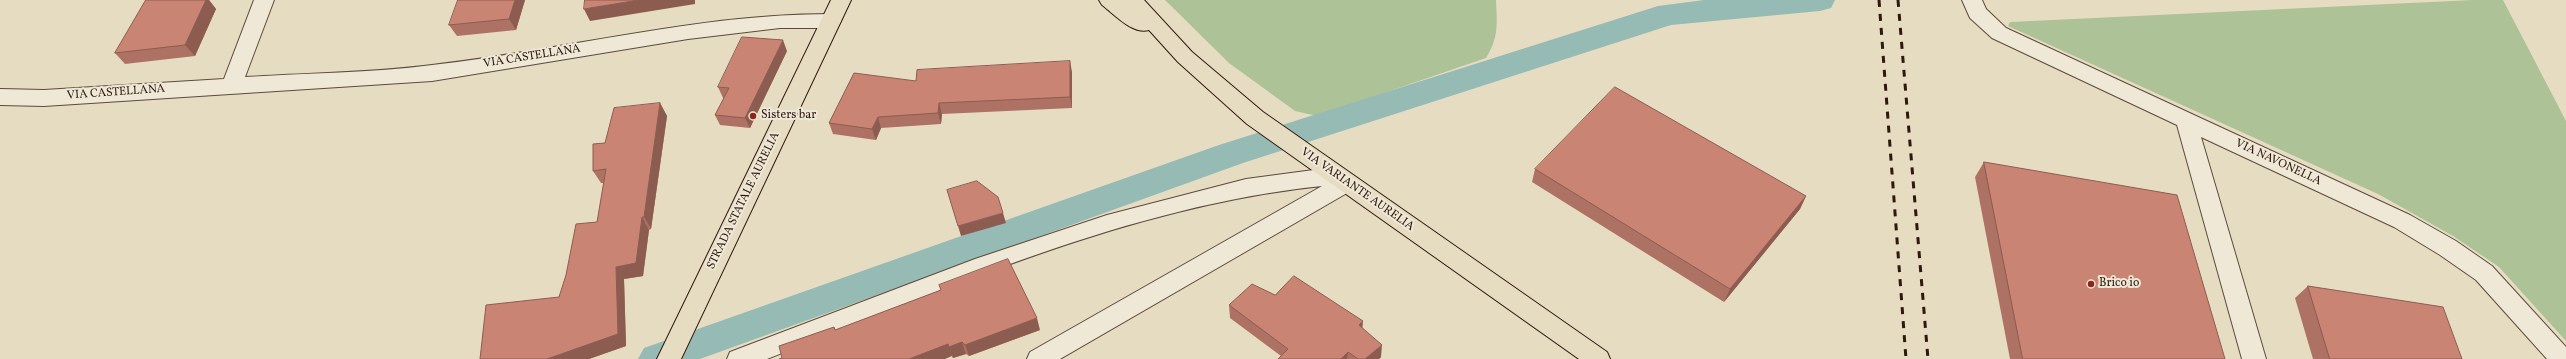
<!DOCTYPE html>
<style>
body{margin:0}
canvas{display:block;background:#e6dcc2}
</style>
<canvas width="2566" height="359"></canvas>
<script>
const ctx = document.querySelector('canvas').getContext('2d');
ctx.lineJoin = 'round';
function fill(path, color) { ctx.fillStyle = color; ctx.fill(path, 'evenodd'); }
function strokePath(path, color, width, dash) { ctx.strokeStyle = color; ctx.lineWidth = width; ctx.lineCap = dash ? 'butt' : 'round'; ctx.setLineDash(dash || []); ctx.stroke(path); }
function write(font, color, halo, rows, align = 'center') {
  ctx.font = font + ' Vollkorn,serif'; ctx.lineWidth = 4; ctx.setLineDash([]); ctx.textBaseline = 'middle'; ctx.strokeStyle = halo; ctx.fillStyle = color; for (const [text, x, y, turn = 0] of rows) {
    ctx.save(); ctx.translate(x, y); ctx.rotate((+turn || 0) * Math.PI / 180); ctx.textAlign = isNaN(turn) ? turn : align; if (halo) ctx.strokeText(text, 0, 0); ctx.fillText(text, 0, 0); ctx.restore();
  }
}
fill(new Path2D(`
 M1165 0H1496C1497 24 1499 37 1486 58L1317 116 1295 111 1229 63Z
 M2473 0H2503L2566 121V341L2499 267 2453 236 2378 194 2008 26 2010 22Z`), '#aec298');
fill(new Path2D(`
 M1704 0H1835L1831 8 1820 11 1671 25 1243 163 700 359H638L644 348 1219 145 1658 6Z`), '#96bbb5');
const minor = new Path2D(`
 M254 0H274L245 77C307 73 371 73 432 65 566 50 696 14 831 14L838 16 841 21 838 26 831 28H780L688 39 432 81 44 106 0 105V89L44 90 224 79Z
 M1962 0H1982L1986 9 2006 28 2410 215 2456 241 2492 266 2566 347V359H2547L2476 280 2440 255 2394 227 2201 137 2266 359H2242L2177 125 1992 38 1970 18Z
 M1336 167 1354 177 1357 183 1354 189 1060 359H1027L1030 352 1322 186C1129 206 946 289 767 359H727L730 352 975 259 1107 215 1246 179Z`);
const major = new Path2D(`
 M831 0H851L681 359H657Z
 M1099 0H1144L1192 52 1263 112 1607 352 1610 359H1579L1247 124 1178 62 1149 30C1133 35 1114 14 1102 5Z`);
strokePath(minor, '#5d4a3c', 2);
strokePath(major, '#2f190f', 2);
fill(minor, '#efe8d7');
fill(major, '#e6dcc2');
strokePath(new Path2D(`
 M1879 0 1906 359
 M1898 0 1928 359`), '#2f190f', 3, [7, 7]);
fill(new Path2D(`
 M146 0H209L216 9 195 56 125 64 115 53Z
 M525 0 516 30 457 36 449 25Z
 M787 51 750 128 720 125 715 115 724 98H723L718 87Z
 M1072 72V108L942 114 941 124 881 128 876 140 833 134 829 123 916 81Z
 M660 103 667 116 651 229 649 230 643 276 624 279 626 346 589 359H480L559 297 597 222 604 183H601L593 171Z
 M1984 162 2225 359H2010L1975 177Z
 M1535 169 1806 196 1800 209 1724 302 1532 182Z
 M2308 286 2462 359H2313L2295 298Z
 M1275 295 1362 328 1381 357 1379 359H1278L1281 356 1230 318 1229 305Z
 M835 330H1040L969 356 966 354 953 358 952 356 782 358Z`), '#ae7264');
fill(new Path2D(`
 M206 0H209L216 9 195 56 185 45Z
 M515 0H525L516 30 509 19Z
 M639 0H695V4L590 21 584 9Z
 M783 40 787 51 750 128 745 118Z
 M1070 61 1072 72V108L1070 97Z
 M660 103 667 116 651 229 644 217Z
 M939 103 942 114 941 124 938 113Z
 M878 117 881 128 876 140 872 129Z
 M1806 196 1800 209 1724 302 1730 289Z
 M1003 213 1006 223 961 236 958 226Z
 M642 217 649 230 643 276 624 279 626 346 589 359H547L616 267Z
 M1037 318 1040 330 969 356 965 345Z
 M1363 321 1362 334 1359 325Z
 M962 342 966 354 953 358 949 347Z
 M948 344 952 356 945 359H909Z
 M1382 345 1381 357 1379 359H1365Z
 M1348 352 1347 359H1341Z`), '#8d5c51');
const building = new Path2D(`
 M146 0H206L185 45 115 53Z
 M458 0H515L509 19 449 25Z
 M585 0H639L584 9Z
 M742 37 783 40 745 118 715 115 729 88 718 87Z
 M1070 61V97L939 103 938 113 878 117 872 129 829 123 854 73 916 81 917 70Z
 M1615 87 1806 196 1730 289 1535 169Z
 M660 103 644 217H642L636 263 616 267 618 334 547 359H480L486 305 559 297 566 275 576 224 597 222 606 169 593 171V144L605 143 614 108Z
 M1984 162 2177 195 2225 359H2023Z
 M977 181 998 197 1003 213 958 226 947 190Z
 M1008 259 1037 318 965 345 962 342 949 347 948 344 909 359H779L782 358 779 346 834 327 835 330 941 290 939 285Z
 M1294 276 1363 321 1359 325 1382 345 1365 359H1358L1348 352 1341 359H1278L1288 349 1229 305 1252 284 1275 295Z
 M2308 286 2443 307 2462 359H2330Z`);
fill(building, '#ca8474');
strokePath(building, '#8d5c51', 1);
for (const [x, y, r, color] of [
 [753,116,4,"#8f2418"],
 [2091,284,4,"#8f2418"]
]) { const dot = new Path2D(); dot.arc(x, y, r, 0, 2 * Math.PI); ctx.fillStyle = color; ctx.fill(dot); strokePath(dot, '#efe8d7', 1.5); }
write('12px', '#2f190f', '#efe8d7', [
 ["VIA CASTELLANA",532,57,-9],
 ["VIA CASTELLANA",116,93,-4],
 ["VIA NAVONELLA",2278,163,25],
 ["VIA VARIANTE AURELIA",1357,190,35],
 ["STRADA STATALE AURELIA",744,201,-64]
]);
write('12px', '#2f190f', '#efe8d7', [
 ["Sisters bar",761,116],
 ["Brico io",2099,284]
], 'left');
</script>
